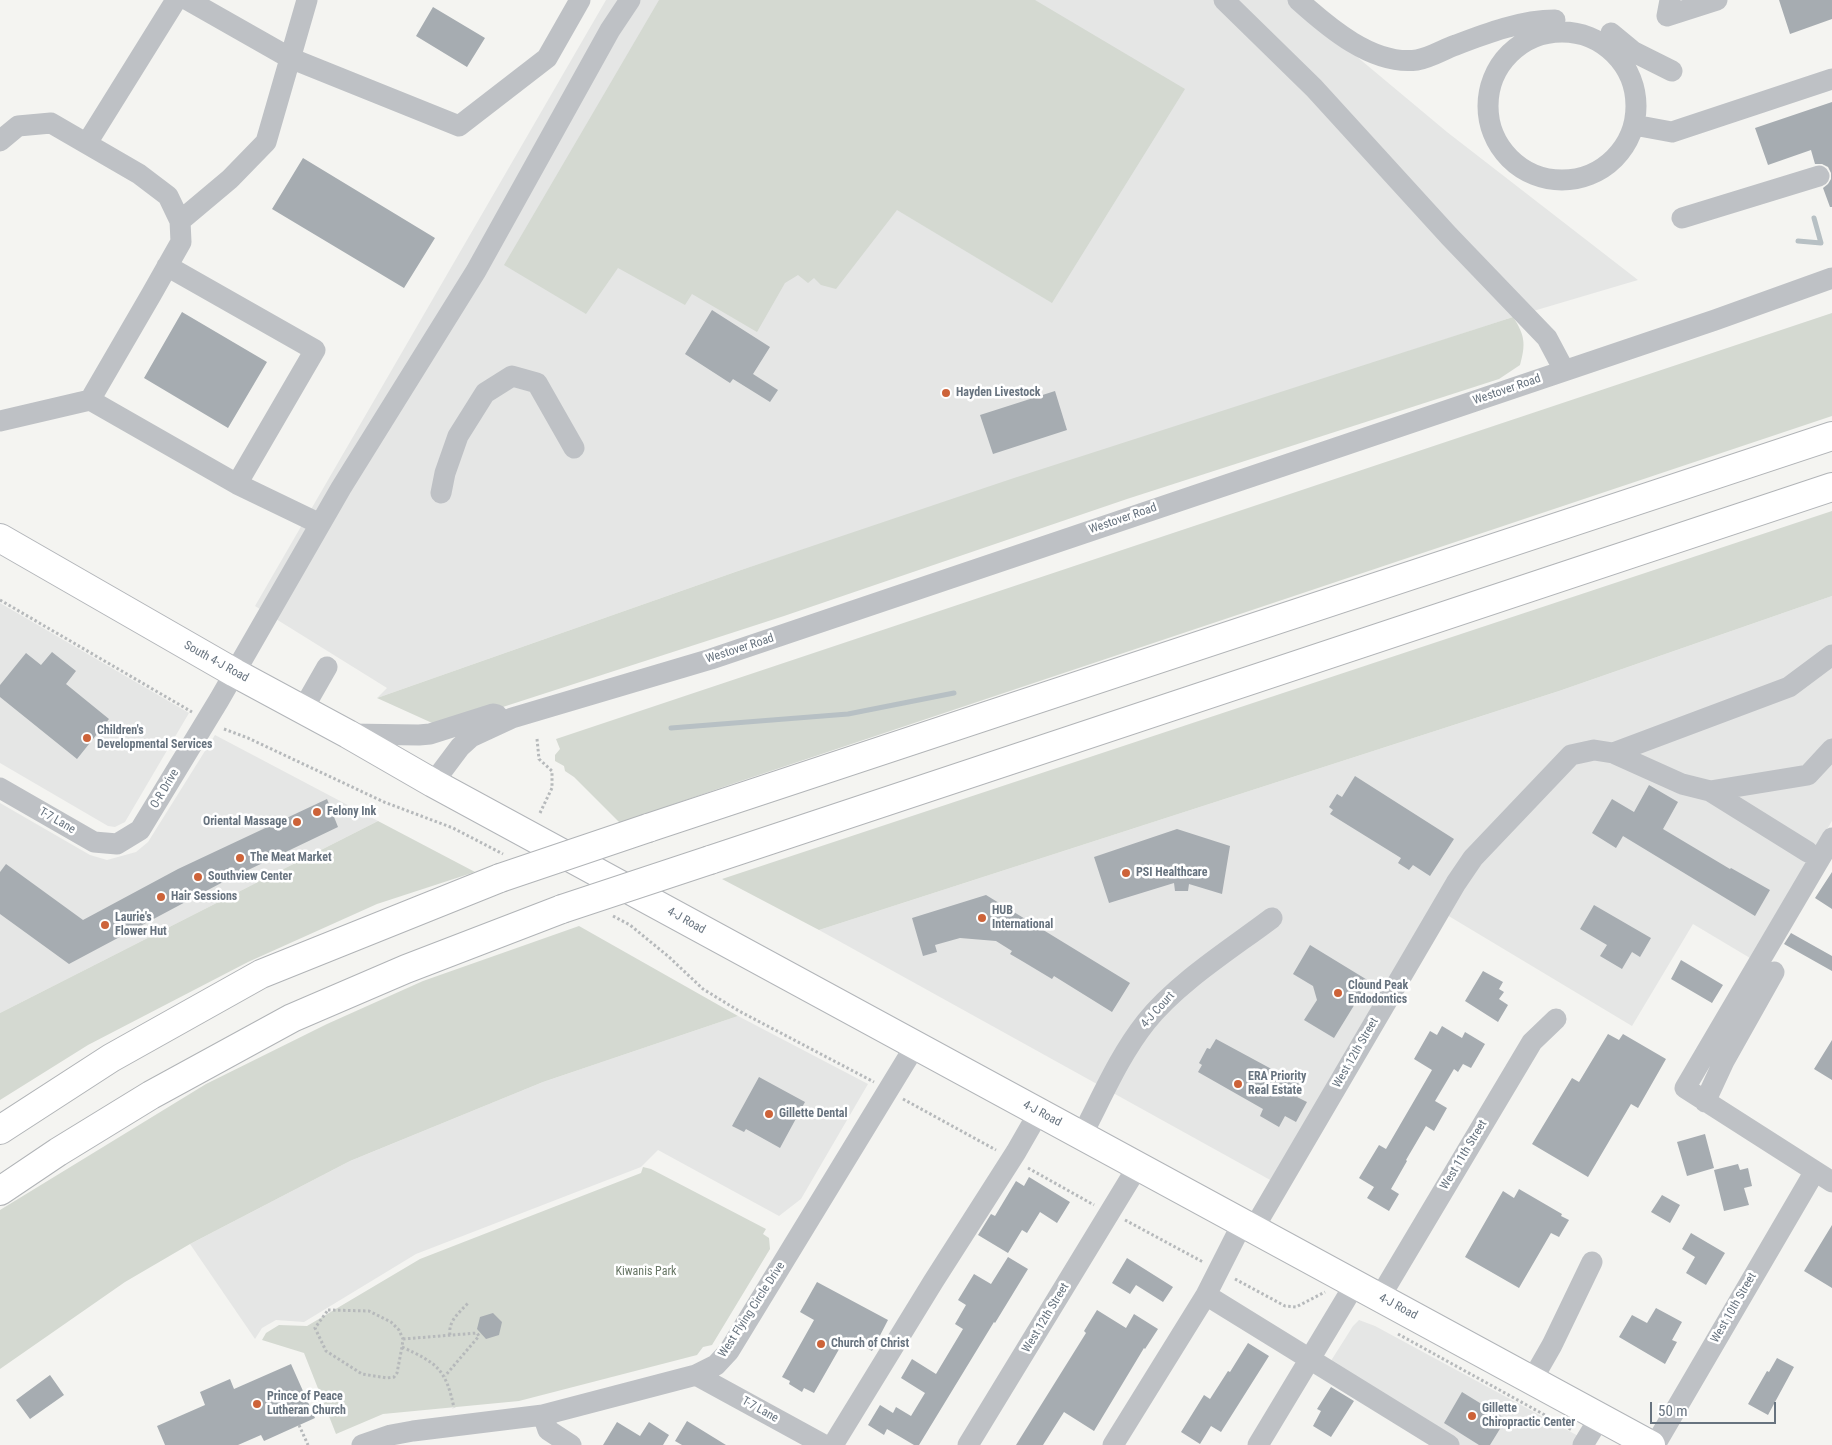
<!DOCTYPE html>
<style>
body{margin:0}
#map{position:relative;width:1832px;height:1445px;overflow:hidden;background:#f4f4f1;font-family:"Roboto Condensed",sans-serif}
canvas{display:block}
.scale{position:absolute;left:1650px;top:1402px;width:126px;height:22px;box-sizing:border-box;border:2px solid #67737f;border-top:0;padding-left:6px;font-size:15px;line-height:18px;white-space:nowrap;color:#67737f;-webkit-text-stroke:4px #fff;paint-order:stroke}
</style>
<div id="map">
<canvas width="1832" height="1445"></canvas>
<div class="scale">50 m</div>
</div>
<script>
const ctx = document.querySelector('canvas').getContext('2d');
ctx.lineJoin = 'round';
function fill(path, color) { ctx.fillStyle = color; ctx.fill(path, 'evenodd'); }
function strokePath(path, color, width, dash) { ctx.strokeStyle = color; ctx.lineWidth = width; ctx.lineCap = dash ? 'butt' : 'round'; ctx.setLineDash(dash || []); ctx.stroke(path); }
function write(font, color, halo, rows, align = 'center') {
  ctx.font = font + ' "Roboto Condensed",sans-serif'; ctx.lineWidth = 5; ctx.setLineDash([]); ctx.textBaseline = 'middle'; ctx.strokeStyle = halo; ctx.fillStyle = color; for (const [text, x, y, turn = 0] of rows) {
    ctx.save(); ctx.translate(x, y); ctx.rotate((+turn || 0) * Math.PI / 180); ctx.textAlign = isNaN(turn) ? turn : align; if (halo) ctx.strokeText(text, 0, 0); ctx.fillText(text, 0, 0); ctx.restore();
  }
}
fill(new Path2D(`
 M606 0H1289L1447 132 1638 280 1513 317 738 571 377 698 387 688 255 606Z
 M1832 596V821L1750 958 1693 924 1632 1026 1432 906 1272 1181 819 930 1559 691Z
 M0 603 189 713 125 822 115 827 108 826 0 763Z
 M215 735 378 821 0 1013V803L90 855 107 860 136 852 148 842Z
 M738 1016 868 1084 801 1199 779 1216 658 1150 641 1167 416 1254 304 1322 276 1320 262 1328 255 1339 190 1244 350 1161 543 1082Z
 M1359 1320 1375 1326 1595 1445H1436L1322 1375 1353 1326Z`), '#e5e6e5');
fill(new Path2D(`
 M659 0H1035L1185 89 1052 303 897 210 836 289 821 285 814 278 808 283 798 275 785 283 757 332 692 294 685 305 618 268 586 314 504 265Z
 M1832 313V416L729 785 620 823 574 777 565 771 564 766 555 761V755L560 749 556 739Z
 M1513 317C1525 335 1526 344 1520 365L1499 379 1127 499 784 616 441 727 377 698 738 571 1014 478Z
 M1832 511V596L1559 691 819 930 722 879Z
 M378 821 475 872 377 904 248 962 88 1045 0 1100V1013Z
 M579 926 738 1016 543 1082 350 1161 190 1244 125 1282 0 1369V1210L206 1084 327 1024 423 981Z
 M643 1167 651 1169 766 1229 763 1234 769 1238 770 1249 712 1345 703 1347 697 1355 519 1401 383 1414 336 1434 304 1353 262 1340 266 1333 279 1325 307 1326 420 1259 641 1173Z`), '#d4d9d1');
strokePath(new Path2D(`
 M1798 241 1821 243 1814 218
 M671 728 848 714 954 693`), '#b7c0c4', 5);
fill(new Path2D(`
 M1779 0H1832V19L1790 34Z
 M433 7 485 38 467 67 416 36Z
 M1832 102V207H1830L1823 188 1828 184 1831 179V173L1828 167 1822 164H1815L1811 150 1768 165 1755 128Z
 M303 158 435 238 404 288 272 209Z
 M712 310 770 347 753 374 778 390 770 402 733 379 730 383 685 354Z
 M182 312 267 362 228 428 144 378Z
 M1055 391 1067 430 993 454 980 415Z
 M52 652 76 671 66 684 109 719 77 759 0 697V685L26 653 41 665Z
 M1355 776 1454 839 1430 876 1413 865 1409 870 1398 863 1401 858 1330 814 1333 810 1329 807 1337 794 1342 797Z
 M1649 785 1678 802 1663 829 1730 869 1731 868 1770 890 1755 916 1623 836 1616 848 1592 833 1612 799 1634 812Z
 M327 799 338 827 223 882 69 964 0 914V872L6 864 83 920 178 869Z
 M1177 829 1230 846 1222 894 1189 884 1188 891H1175L1174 883 1109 903 1094 857Z
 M1832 872V909L1815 898Z
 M986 895 1130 983 1112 1012 1054 976 1052 979 1022 961 1010 954 1012 951 996 941 960 938 935 945 937 952 923 956 912 918Z
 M1594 905 1651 938 1640 957 1632 952 1622 969 1600 956 1607 945 1580 929Z
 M1791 933 1832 956V971L1784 944Z
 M1310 945 1369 981 1334 1038 1304 1020 1317 1000 1313 986 1293 974Z
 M1681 960 1723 985 1712 1003 1671 979Z
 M1483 971 1503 982 1499 989 1504 992 1499 999 1508 1005 1498 1022 1465 1001Z
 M1442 1026 1462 1038 1465 1032 1485 1044 1471 1068 1463 1064 1458 1072 1454 1069 1435 1101 1447 1108 1434 1131 1426 1126 1406 1160 1407 1161 1391 1189 1399 1194 1389 1211 1367 1198 1374 1187 1359 1178 1379 1145 1386 1149 1432 1070 1414 1059 1430 1031 1437 1035Z
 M1608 1034 1619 1040 1623 1034 1666 1059 1638 1108 1631 1104 1588 1177 1532 1144 1572 1078 1579 1082Z
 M1216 1039 1303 1086 1297 1097 1307 1102 1296 1122 1285 1116 1279 1127 1260 1116 1263 1109 1198 1072 1202 1065 1199 1063 1207 1048 1210 1049Z
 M1832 1040V1080L1814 1069Z
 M759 1077 805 1102 780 1148 746 1129 744 1132 732 1126Z
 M1705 1134 1714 1168 1687 1176 1677 1142Z
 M1738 1164 1740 1170 1748 1168 1752 1186 1744 1188 1749 1205 1724 1211 1714 1170Z
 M1029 1177 1070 1202 1057 1223 1040 1212 1027 1233 1022 1230 1008 1253 978 1235 991 1214 995 1216 1016 1181 1024 1186Z
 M1519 1189 1562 1214 1561 1216 1569 1220 1559 1237 1551 1233 1519 1288 1465 1257 1503 1191 1514 1198Z
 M1662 1195 1680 1205 1670 1223 1651 1212Z
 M1832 1225V1288L1804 1271Z
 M1691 1233 1725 1253 1706 1285 1686 1273 1695 1257 1682 1249Z
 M1008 1257 1028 1269 995 1323 994 1322 919 1445H914L887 1429 884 1435 868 1425 880 1405 893 1413 896 1407 911 1416 925 1393 901 1378 912 1359 936 1374 963 1329 955 1324 966 1305 958 1300 974 1274 991 1284Z
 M1127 1258 1173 1287 1163 1302 1136 1285 1130 1294 1112 1283Z
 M817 1282 888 1320 872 1351 846 1337 814 1393 804 1388 802 1392 789 1384 790 1381 782 1377 814 1320 800 1312Z
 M1656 1308 1682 1322 1672 1340 1677 1342 1665 1364 1619 1337 1632 1315 1647 1323Z
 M1097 1310 1126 1328 1134 1314 1158 1329 1145 1349 1144 1348 1094 1431 1064 1412 1043 1445H1016L1086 1333 1084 1331Z
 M493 1313 502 1322 499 1335 486 1339 477 1329 480 1317Z
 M1248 1343 1269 1356 1221 1432 1211 1426 1200 1444 1181 1432 1204 1395 1210 1399 1228 1371 1230 1372Z
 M1777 1358 1794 1367 1768 1415 1748 1404 1767 1371 1769 1372Z
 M291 1364 315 1418 264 1441 261 1435 238 1445H165L157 1426 205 1405 200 1392 230 1379 234 1389Z
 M50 1375 64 1395 30 1419 16 1400Z
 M1331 1387 1354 1401 1331 1437 1313 1426 1321 1411 1317 1409Z
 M1462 1392 1506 1419 1490 1445H1479L1444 1423Z
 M687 1421 726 1445H682L675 1441Z
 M617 1422 640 1436 649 1422 669 1435 663 1445H603Z`), '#a6acb1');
const major = new Path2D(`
 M0 538 235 673 348 734 433 783 1651 1445`);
const highway = new Path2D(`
 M648 828 1832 436
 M710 860 1832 487
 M0 1130 111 1058 261 974 500 878
 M0 1191 58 1152 151 1095 292 1018 406 969 562 909`);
strokePath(major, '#b2b5b9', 30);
strokePath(highway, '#b1b4b7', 30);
strokePath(new Path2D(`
 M0 600 192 712
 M224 729 248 738 384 802 453 828 503 854
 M537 739 539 759 552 771V788L540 813
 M613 916 630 925 669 957 703 989 739 1011 874 1082
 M903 1099 996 1150
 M1028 1168 1094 1205
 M1125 1220 1203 1262
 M1235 1279 1285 1306 1296 1307 1325 1292
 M328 1310 369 1311 391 1322 399 1330 403 1339 402 1347 397 1373 394 1377 387 1378 362 1374 326 1351 315 1328Z
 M1398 1334 1572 1430
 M450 1335C448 1321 459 1313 468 1303
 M403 1339 477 1333 479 1336 445 1376
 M402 1347C437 1363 446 1369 454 1408
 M299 1425 308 1445`), '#b6b9bb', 3, [2.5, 2.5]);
strokePath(new Path2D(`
 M188 0 290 58 459 126 547 58 580 0
 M1224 0 1314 88 1449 236 1547 338 1564 370
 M1298 0C1328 27 1373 66 1417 60 1430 58 1444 49 1456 45 1487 33 1522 20 1555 20
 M1670 0 1667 16 1717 0
 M1488 106a74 74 0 1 1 148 0a74 74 0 1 1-148 0Z
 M1611 33 1634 52 1672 71
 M1634 125 1672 132 1832 79
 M0 141 18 126 51 123 139 174 168 196 180 221 181 242 151 295 90 400
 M87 143 176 0
 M1682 218 1819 176
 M180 221 230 179 266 142 307 0
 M167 266 315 350 237 484
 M0 421 90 400 237 484 320 524
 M441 493 445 473 458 436 485 393 512 376 537 383 574 448
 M303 709 327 667
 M348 734 419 735 430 734 493 714 497 715
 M1613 753 1789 687 1832 655
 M433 783 460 747 471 737 512 718 711 659 1715 320 1832 278
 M0 788 94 842 117 844 140 830 219 700 341 488 476 271 610 30 630 0
 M1710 791 1808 852
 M1832 838 1685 1088 1832 1182
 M1705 1102 1724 1061 1774 972
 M1082 1135C1102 1097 1119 1056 1146 1022 1178 982 1231 949 1272 918
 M1254 1228 1456 883 1473 858 1571 755 1594 750 1613 753 1682 784 1710 791 1808 775 1832 749
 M1206 1295 1449 1445
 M1380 1297 1532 1042 1556 1019
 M696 1375 824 1445
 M1532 1380 1552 1345 1592 1262
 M543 1415 548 1430 571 1445
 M362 1445 391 1435 413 1431 543 1415 696 1375 716 1365 729 1351 915 1046
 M833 1445 933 1282 1016 1152 1039 1112
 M968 1445 1138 1166
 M1113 1445 1206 1295 1243 1222
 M1258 1445 1355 1284
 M1583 1445 1600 1417
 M1655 1445 1815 1171`), '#bec1c5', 21);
strokePath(major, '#fff', 28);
strokePath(highway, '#fff', 28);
const highwayBridge = new Path2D(`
 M500 878 648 828
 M562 909 710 860`);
strokePath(highwayBridge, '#b1b4b7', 30, []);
strokePath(highwayBridge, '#fff', 28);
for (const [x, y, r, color] of [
 [946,393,5,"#cd6339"],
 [87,738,5,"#cd6339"],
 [317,812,5,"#cd6339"],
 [297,822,5,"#cd6339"],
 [240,858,5,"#cd6339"],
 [1126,873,5,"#cd6339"],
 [198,877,5,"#cd6339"],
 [161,897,5,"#cd6339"],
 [982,918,5,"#cd6339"],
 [105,925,5,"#cd6339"],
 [1338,993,5,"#cd6339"],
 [1238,1084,5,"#cd6339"],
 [769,1114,5,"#cd6339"],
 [821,1344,5,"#cd6339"],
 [257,1404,5,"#cd6339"],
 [1472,1416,5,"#cd6339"]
]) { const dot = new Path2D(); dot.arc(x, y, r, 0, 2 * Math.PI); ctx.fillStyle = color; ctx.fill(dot); strokePath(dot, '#fff', 2); }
write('12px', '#67737f', '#fff', [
 ["Westover Road",1507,390,-19],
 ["Westover Road",1123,519,-19],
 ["Westover Road",740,649,-18],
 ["South 4-J Road",216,662,29],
 ["O-R Drive",165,789,-59],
 ["T-7 Lane",57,821,30],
 ["4-J Road",686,921,29],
 ["4-J Court",1158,1010,-48],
 ["West 12th Street",1356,1053,-60],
 ["4-J Road",1042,1114,28],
 ["West 11th Street",1464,1155,-59],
 ["4-J Road",1398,1307,28],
 ["West 10th Street",1734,1308,-60],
 ["West Flying Circle Drive",752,1310,-57],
 ["West 12th Street",1046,1318,-59],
 ["T-7 Lane",760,1410,29]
]);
write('bold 12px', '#67737f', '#fff', [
 ["Hayden Livestock",956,393],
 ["Children's",97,731],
 ["Developmental Services",97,745],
 ["Felony Ink",327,812],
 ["Oriental Massage",287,822,"right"],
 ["The Meat Market",250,858],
 ["PSI Healthcare",1136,873],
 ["Southview Center",208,877],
 ["Hair Sessions",171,897],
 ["HUB",992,911],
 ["International",992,925],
 ["Laurie's",115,918],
 ["Flower Hut",115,932],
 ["Clound Peak",1348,986],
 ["Endodontics",1348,1000],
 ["ERA Priority",1248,1077],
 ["Real Estate",1248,1091],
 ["Gillette Dental",779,1114],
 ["Church of Christ",831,1344],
 ["Prince of Peace",267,1397],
 ["Lutheran Church",267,1411],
 ["Gillette",1482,1409],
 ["Chiropractic Center",1482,1423]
], 'left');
write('12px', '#687765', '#fff', [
 ["Kiwanis Park",646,1272]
]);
</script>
